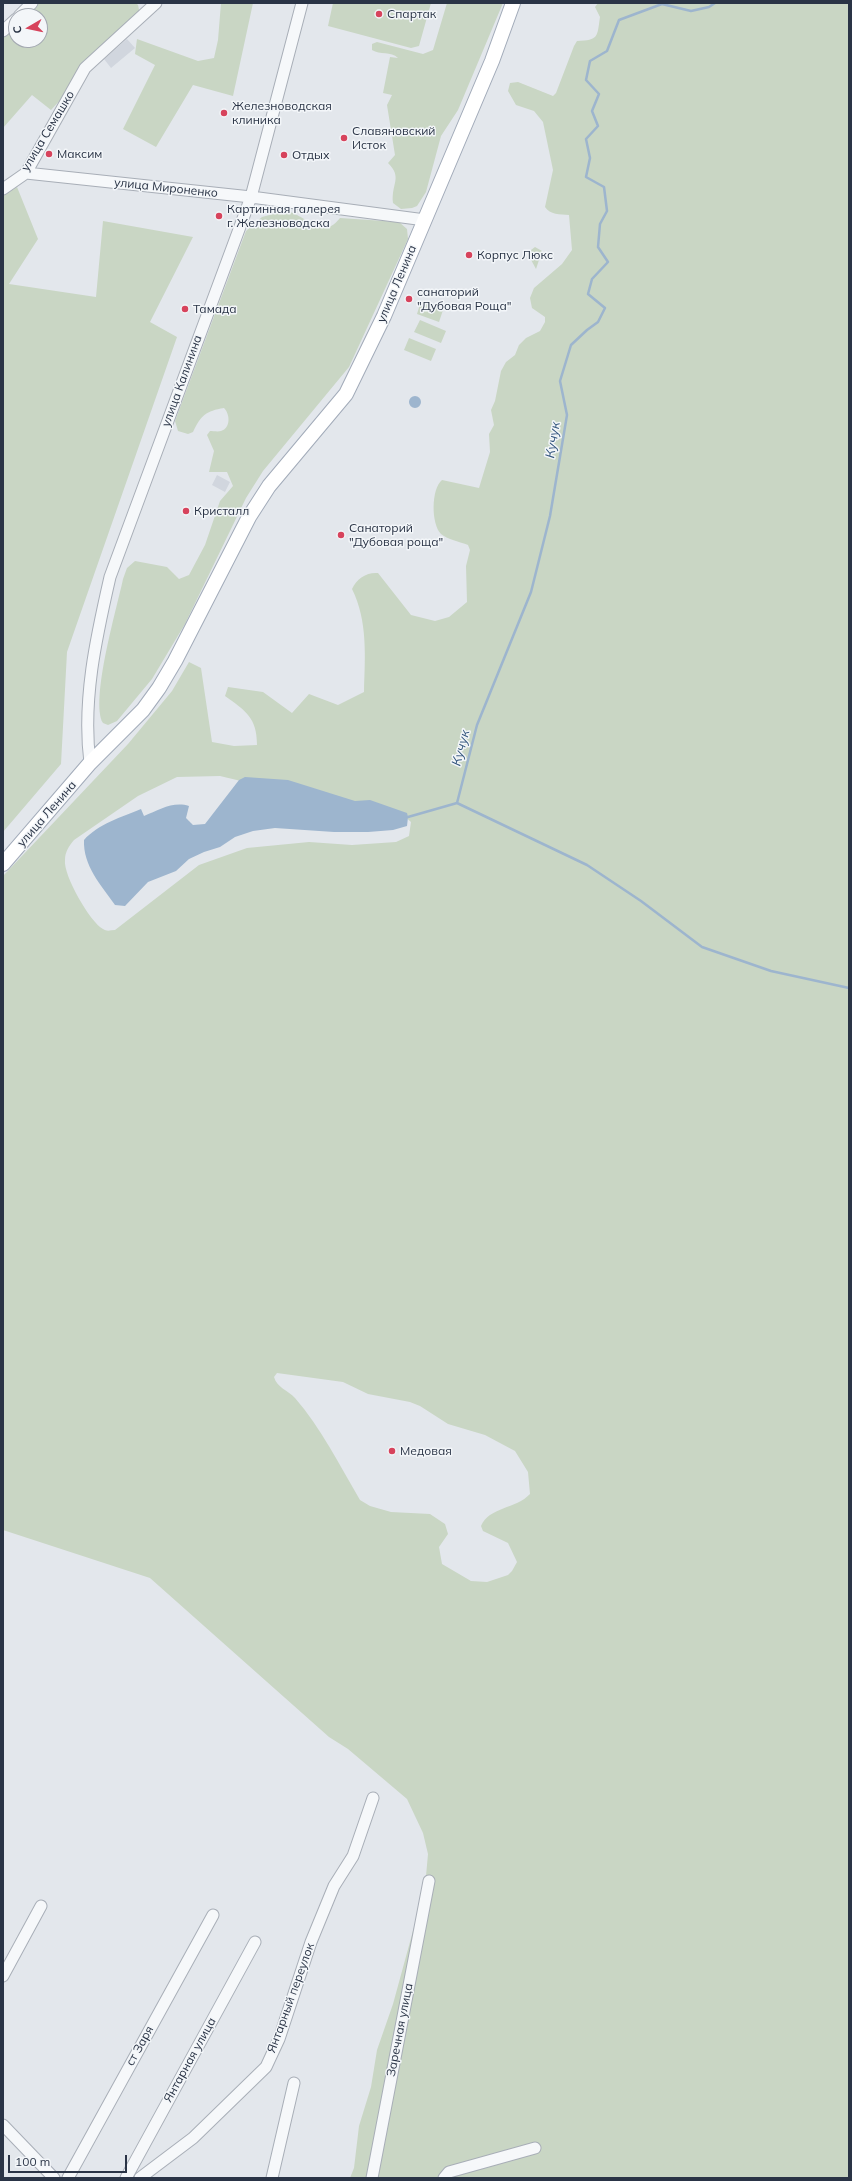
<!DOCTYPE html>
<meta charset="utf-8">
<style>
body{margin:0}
#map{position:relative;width:852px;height:2181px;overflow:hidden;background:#e3e7ec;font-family:Mulish,sans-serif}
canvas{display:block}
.frame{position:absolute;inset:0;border:4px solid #2a3446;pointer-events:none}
.north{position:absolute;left:8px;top:8px;width:40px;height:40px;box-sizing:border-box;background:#f3f6f9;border:1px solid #a3a8b1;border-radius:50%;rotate:261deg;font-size:11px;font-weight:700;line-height:16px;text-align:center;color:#2a3446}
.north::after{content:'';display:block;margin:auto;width:14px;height:18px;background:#d7435c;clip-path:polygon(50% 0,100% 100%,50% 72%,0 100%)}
.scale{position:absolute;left:8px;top:2155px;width:119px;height:18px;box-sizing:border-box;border:2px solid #2a3446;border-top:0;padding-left:5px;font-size:12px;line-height:14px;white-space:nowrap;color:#2a3446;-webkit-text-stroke:3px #f3f6f9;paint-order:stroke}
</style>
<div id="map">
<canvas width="852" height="2181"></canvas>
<div class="frame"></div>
<div class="north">С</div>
<div class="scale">100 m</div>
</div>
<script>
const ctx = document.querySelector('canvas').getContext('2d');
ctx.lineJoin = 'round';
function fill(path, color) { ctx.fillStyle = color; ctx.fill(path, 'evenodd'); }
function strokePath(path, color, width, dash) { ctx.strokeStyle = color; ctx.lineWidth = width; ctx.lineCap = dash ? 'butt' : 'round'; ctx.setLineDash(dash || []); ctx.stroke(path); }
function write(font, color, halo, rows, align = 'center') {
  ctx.font = font + ' Mulish,sans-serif'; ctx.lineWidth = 3; ctx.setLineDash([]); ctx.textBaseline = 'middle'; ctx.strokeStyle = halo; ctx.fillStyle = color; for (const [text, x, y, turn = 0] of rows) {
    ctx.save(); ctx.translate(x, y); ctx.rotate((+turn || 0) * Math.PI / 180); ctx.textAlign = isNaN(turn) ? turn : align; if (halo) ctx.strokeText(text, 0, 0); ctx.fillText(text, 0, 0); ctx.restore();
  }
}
fill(new Path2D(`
 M127 39 135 48 111 68 104 59Z
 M217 475 230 482 225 492 212 485Z`), '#d1d6de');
fill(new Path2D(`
 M38 3H136L138 5 140 14 51 110 32 95 3 128V38L16 25V40H40V16H25Z
 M221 3H253L233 96 193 85 156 147 123 129 155 65 135 54 137 39 198 61 214 58 218 40Z
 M333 3H431L419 46 411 48 328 26Z
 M447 3H503L458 110 441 136 426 192 417 206 412 208 401 209 393 203C391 183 403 178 388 163L395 155 387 105 392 95 383 93 390 57 398 58C391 51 380 55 372 50V44L377 42 423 54 433 50Z
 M598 3H849V2178H350L354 2168 359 2126 371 2087 377 2050 393 2004 425 1887 428 1854 423 1833 407 1799 348 1749 329 1737 150 1578 3 1530V876L128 744 172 691 189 662 201 668 212 742 234 746 257 745C257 718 246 711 225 696L228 687 263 692 292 713 309 694 338 705 364 692C365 657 368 621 352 589 357 578 367 572 378 573L411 615 435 621 449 617 467 602 466 566 470 550 468 545C460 542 447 539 441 534 431 524 431 489 442 480L479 488 490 452 489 434 494 425 491 410 495 401 501 371 506 362 515 355 519 345 526 338 540 331 545 322V317L532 308 530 298 534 288 562 264 572 250 569 215C560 214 550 215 545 207L553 170 543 122 534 111 516 105 508 91 510 83 518 82 553 96 556 93 574 46 577 41C599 40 597 37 600 17L595 7ZM220 776 283 791 403 815 411 822 409 836 396 842 352 845 309 842 247 848 199 865 115 930C111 930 107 932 103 929 90 922 63 875 65 860 65 852 69 846 74 840L138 796 177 777ZM277 1373 343 1382 368 1394 410 1402 420 1406 448 1424 485 1435 515 1451 528 1472 530 1494C516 1509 489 1507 481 1526L483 1531 508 1543 517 1562 512 1571 508 1575 487 1582 471 1581 442 1564 439 1547 448 1534 445 1524 430 1514 391 1512 370 1506 360 1500C340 1466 321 1428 295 1398 288 1390 277 1388 274 1377Z
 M17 187 38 239 9 284 96 297 103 221 193 237 150 322 177 337 67 652 61 764 3 832V196Z
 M285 211C308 214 320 243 340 218L399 222 407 229 408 239 349 367 263 471 246 498 185 624 152 679 117 721 108 725 103 723C90 700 117 608 123 579L127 568 135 561 167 567 179 579 189 575 205 545 220 501 233 486 227 472H209L214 451 207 435 210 431C213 431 218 432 221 431 231 428 230 414 224 408 206 411 201 415 193 432L188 434 178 431 175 421 246 231 262 217Z
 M535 247 542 251 536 269 529 256 531 250Z
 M421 301 443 310 439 322 417 314Z
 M420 320 446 331 441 343 414 332Z
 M409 338 436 349 431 361 404 350Z`), '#c9d6c4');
fill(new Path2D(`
 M409 402a6 6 0 1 1 12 0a6 6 0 1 1-12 0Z
 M245 777 288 780 355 801 370 800 407 813 408 817 407 826 393 830 368 832H334L275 828 253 831 235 837 220 847 204 852 189 859 176 871 148 882 125 906 115 905C101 885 83 866 84 840 98 824 122 817 141 809L144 816C159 810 173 801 189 806L186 818 193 825 205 824 239 780Z`), '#9db5ce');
strokePath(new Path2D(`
 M457 803 587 865 641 901 702 947 771 971 849 988
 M408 817 457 803 477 725 531 592 550 516 567 415 560 381 571 345 587 330 598 322 605 308 588 294 592 279 608 262 598 247 600 224 607 211 604 187 586 177 590 158 586 139 598 126 592 111 599 94 586 80 590 61 607 51 619 20 662 4 691 11 709 7 715 3`), '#9db5ce', 2.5);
const minor = new Path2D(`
 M19 16 32 3
 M3 31 16 19
 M26 173 251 197 425 220
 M3 189 26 173 85 68 156 3
 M90 763C82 701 96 638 110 577L251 197 302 3
 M3 1976 41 1906
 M3 2125 54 2178
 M68 2178 213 1915
 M126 2178 255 1942
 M140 2178 193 2138 266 2067 279 2039 311 1942 334 1886 353 1856 373 1798
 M272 2178 294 2083
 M372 2178 429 1881
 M444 2178 449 2172 535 2148`);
const major = new Path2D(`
 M3 864 90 763 143 710 159 688 175 661 249 517 269 486 346 394 384 316 492 61 513 3`);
strokePath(minor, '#a8aeb7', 13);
strokePath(major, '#a2abb9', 16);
strokePath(minor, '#f6f8fa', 11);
strokePath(major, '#fff', 14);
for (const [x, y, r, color] of [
 [379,14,4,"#d7435c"],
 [224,113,4,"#d7435c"],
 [344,138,4,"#d7435c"],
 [49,154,4,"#d7435c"],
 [284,155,4,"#d7435c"],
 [219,216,4,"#d7435c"],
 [469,255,4,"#d7435c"],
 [409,299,4,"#d7435c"],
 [185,309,4,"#d7435c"],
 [186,511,4,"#d7435c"],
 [341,535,4,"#d7435c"],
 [392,1451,4,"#d7435c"]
]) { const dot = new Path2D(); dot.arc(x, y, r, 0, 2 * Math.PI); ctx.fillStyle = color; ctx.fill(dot); strokePath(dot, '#f3f6f9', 1.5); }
write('12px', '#2a3446', '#f3f6f9', [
 ["Спартак",387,14],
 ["Железноводская",232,106],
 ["клиника",232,120],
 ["Славяновский",352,131],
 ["Исток",352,145],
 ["Максим",57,154],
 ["Отдых",292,155],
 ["Картинная галерея",227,209],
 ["г. Железноводска",227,223],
 ["Корпус Люкс",477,255],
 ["санаторий",417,292],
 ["\"Дубовая Роща\"",417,306],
 ["Тамада",193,309],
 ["Кристалл",194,511],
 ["Санаторий",349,528],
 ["\"Дубовая роща\"",349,542],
 ["Медовая",400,1451]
], 'left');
write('12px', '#2a3446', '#f3f6f9', [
 ["улица Семашко",48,131,-59],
 ["улица Мироненко",166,188,6],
 ["улица Ленина",397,284,-67],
 ["улица Калинина",182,381,-70],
 ["улица Ленина",47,814,-49],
 ["Янтарный переулок",291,1998,-70],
 ["Заречная улица",400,2030,-79],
 ["ст Заря",140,2046,-61],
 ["Янтарная улица",190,2060,-61]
]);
write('italic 13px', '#31547c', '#f3f6f9', [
 ["Кучук",553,440,-81],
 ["Кучук",461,748,-75]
]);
</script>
